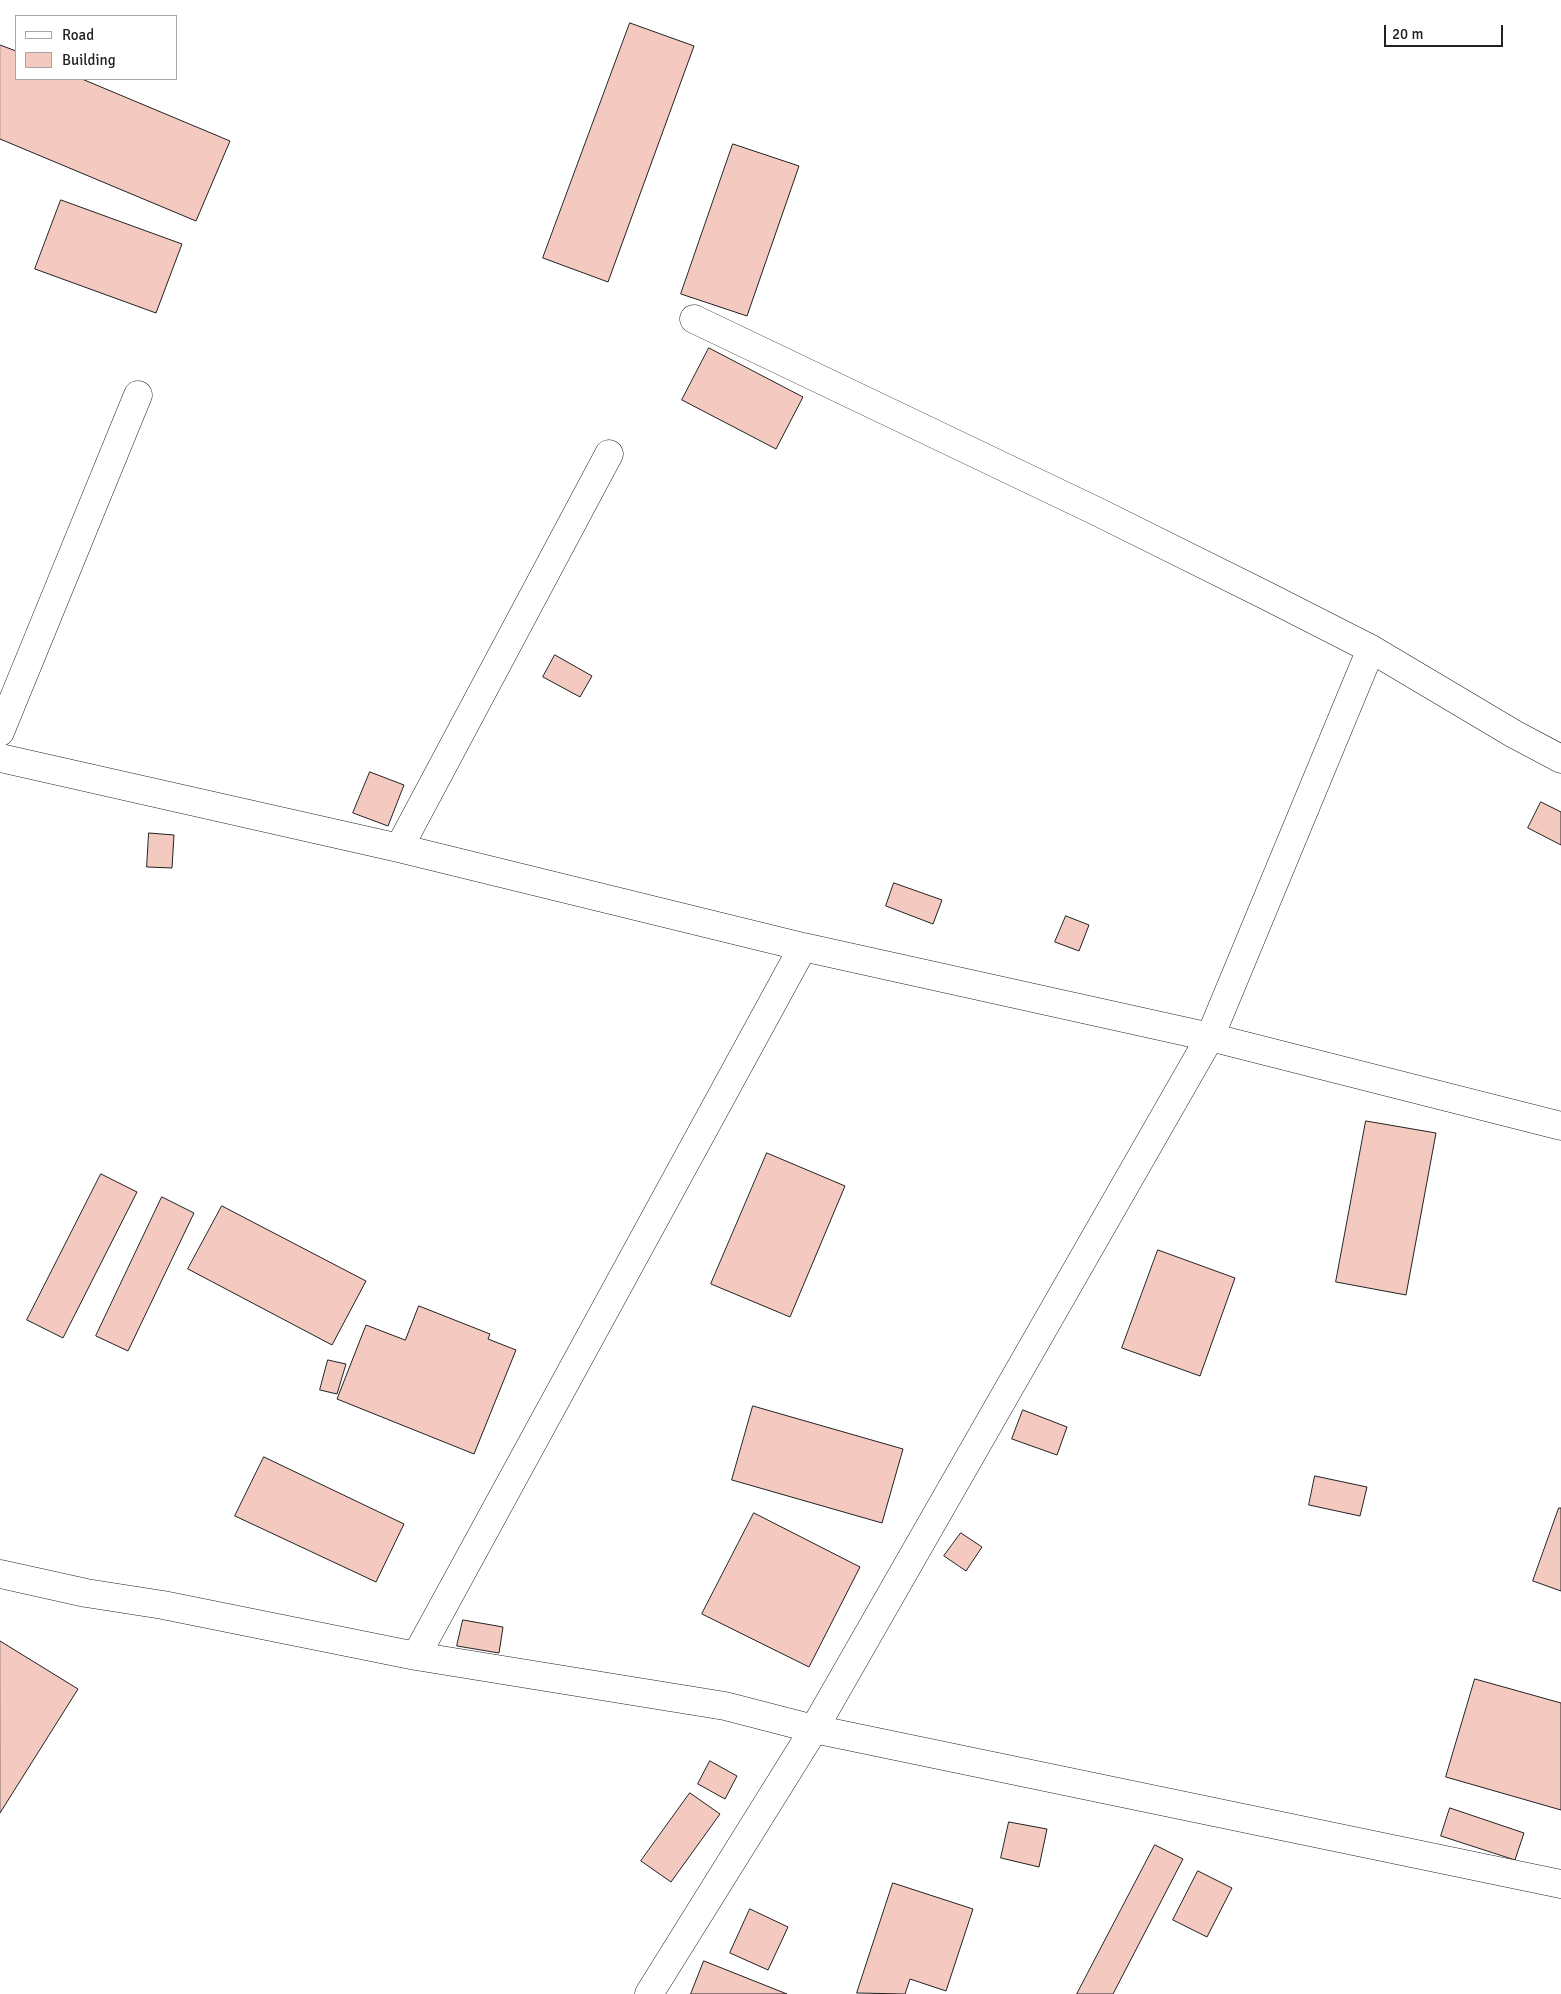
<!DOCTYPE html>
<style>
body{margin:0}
#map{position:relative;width:1561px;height:1994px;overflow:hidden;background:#fff;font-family:Signika,sans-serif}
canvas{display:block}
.legend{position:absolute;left:15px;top:15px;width:162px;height:65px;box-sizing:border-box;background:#fff;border:1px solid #a7a7a7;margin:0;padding:6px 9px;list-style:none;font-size:15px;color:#222}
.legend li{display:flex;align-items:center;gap:10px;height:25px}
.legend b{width:25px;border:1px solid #a7a7a7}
.scale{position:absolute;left:1384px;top:25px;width:119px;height:22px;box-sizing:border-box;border:2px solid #222;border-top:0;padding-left:6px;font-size:15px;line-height:18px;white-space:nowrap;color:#222;-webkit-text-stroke:4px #fff;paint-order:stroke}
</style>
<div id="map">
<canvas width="1561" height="1994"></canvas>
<ul class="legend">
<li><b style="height:6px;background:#fff"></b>Road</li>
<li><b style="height:14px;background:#f3c9c0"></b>Building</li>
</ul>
<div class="scale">20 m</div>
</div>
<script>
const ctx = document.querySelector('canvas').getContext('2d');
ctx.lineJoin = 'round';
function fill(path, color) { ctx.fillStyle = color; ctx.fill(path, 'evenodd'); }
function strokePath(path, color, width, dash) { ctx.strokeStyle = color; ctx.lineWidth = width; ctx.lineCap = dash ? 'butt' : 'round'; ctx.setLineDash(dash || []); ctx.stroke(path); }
const building = new Path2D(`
 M630 23 694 46 608 282 543 258Z
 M0 45 16 51V79H82L230 141 196 221 0 139Z
 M733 144 799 166 747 316 681 294Z
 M61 200 182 244 156 313 35 269Z
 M709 348 803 397 776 449 682 400Z
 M555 655 592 676 580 697 543 677Z
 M370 772 404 785 388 826 353 813Z
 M1541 802 1561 812V845L1528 828Z
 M149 833 174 835 172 868 147 867Z
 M894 883 942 900 933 924 886 906Z
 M1066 916 1089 925 1079 951 1055 942Z
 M1366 1121 1436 1133 1406 1295 1336 1282Z
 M767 1153 845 1186 790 1317 711 1284Z
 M101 1174 137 1192 63 1338 27 1320Z
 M162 1197 194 1213 128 1351 96 1336Z
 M222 1206 366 1281 332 1345 188 1269Z
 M1158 1250 1235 1278 1200 1376 1122 1348Z
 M419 1306 490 1334 488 1339 516 1350 474 1454 337 1399 366 1325 405 1340Z
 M328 1360 346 1364 337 1394 320 1390Z
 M753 1406 903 1449 882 1523 732 1480Z
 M1023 1410 1067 1427 1057 1455 1012 1439Z
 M264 1457 404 1524 376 1582 235 1516Z
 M1315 1476 1367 1487 1360 1516 1309 1505Z
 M1559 1508H1561V1591L1533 1581Z
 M754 1513 860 1567 809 1667 702 1614Z
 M961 1533 982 1547 966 1571 944 1556Z
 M463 1620 503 1627 499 1653 457 1646Z
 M0 1641 78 1689 0 1813Z
 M1475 1679 1561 1703V1810L1446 1777Z
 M710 1761 737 1776 725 1799 698 1784Z
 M690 1793 720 1814 671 1882 641 1861Z
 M1450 1808 1524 1833 1515 1860 1441 1836Z
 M1009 1822 1047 1829 1039 1867 1001 1858Z
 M1155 1845 1183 1859 1113 1994H1077Z
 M1198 1871 1232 1888 1207 1937 1173 1920Z
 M893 1883 973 1909 946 1991 910 1979 905 1994 857 1993Z
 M750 1909 788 1927 768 1970 730 1953Z
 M704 1961 787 1994H691Z`);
fill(building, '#f3c9c0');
strokePath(building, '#222', 1);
const street = new Path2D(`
 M694 319 1098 512 1265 595 1371 649 1514 734 1561 759
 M0 732 138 395
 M0 758 399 848 803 947 1210 1037 1561 1126
 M399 848 609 454
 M0 1574 86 1593 163 1605 416 1656 725 1706 814 1729 1561 1884
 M416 1656 803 947
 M649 1994 814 1729 1210 1037 1371 649`);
strokePath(street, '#222', 29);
strokePath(street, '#fff', 28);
</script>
